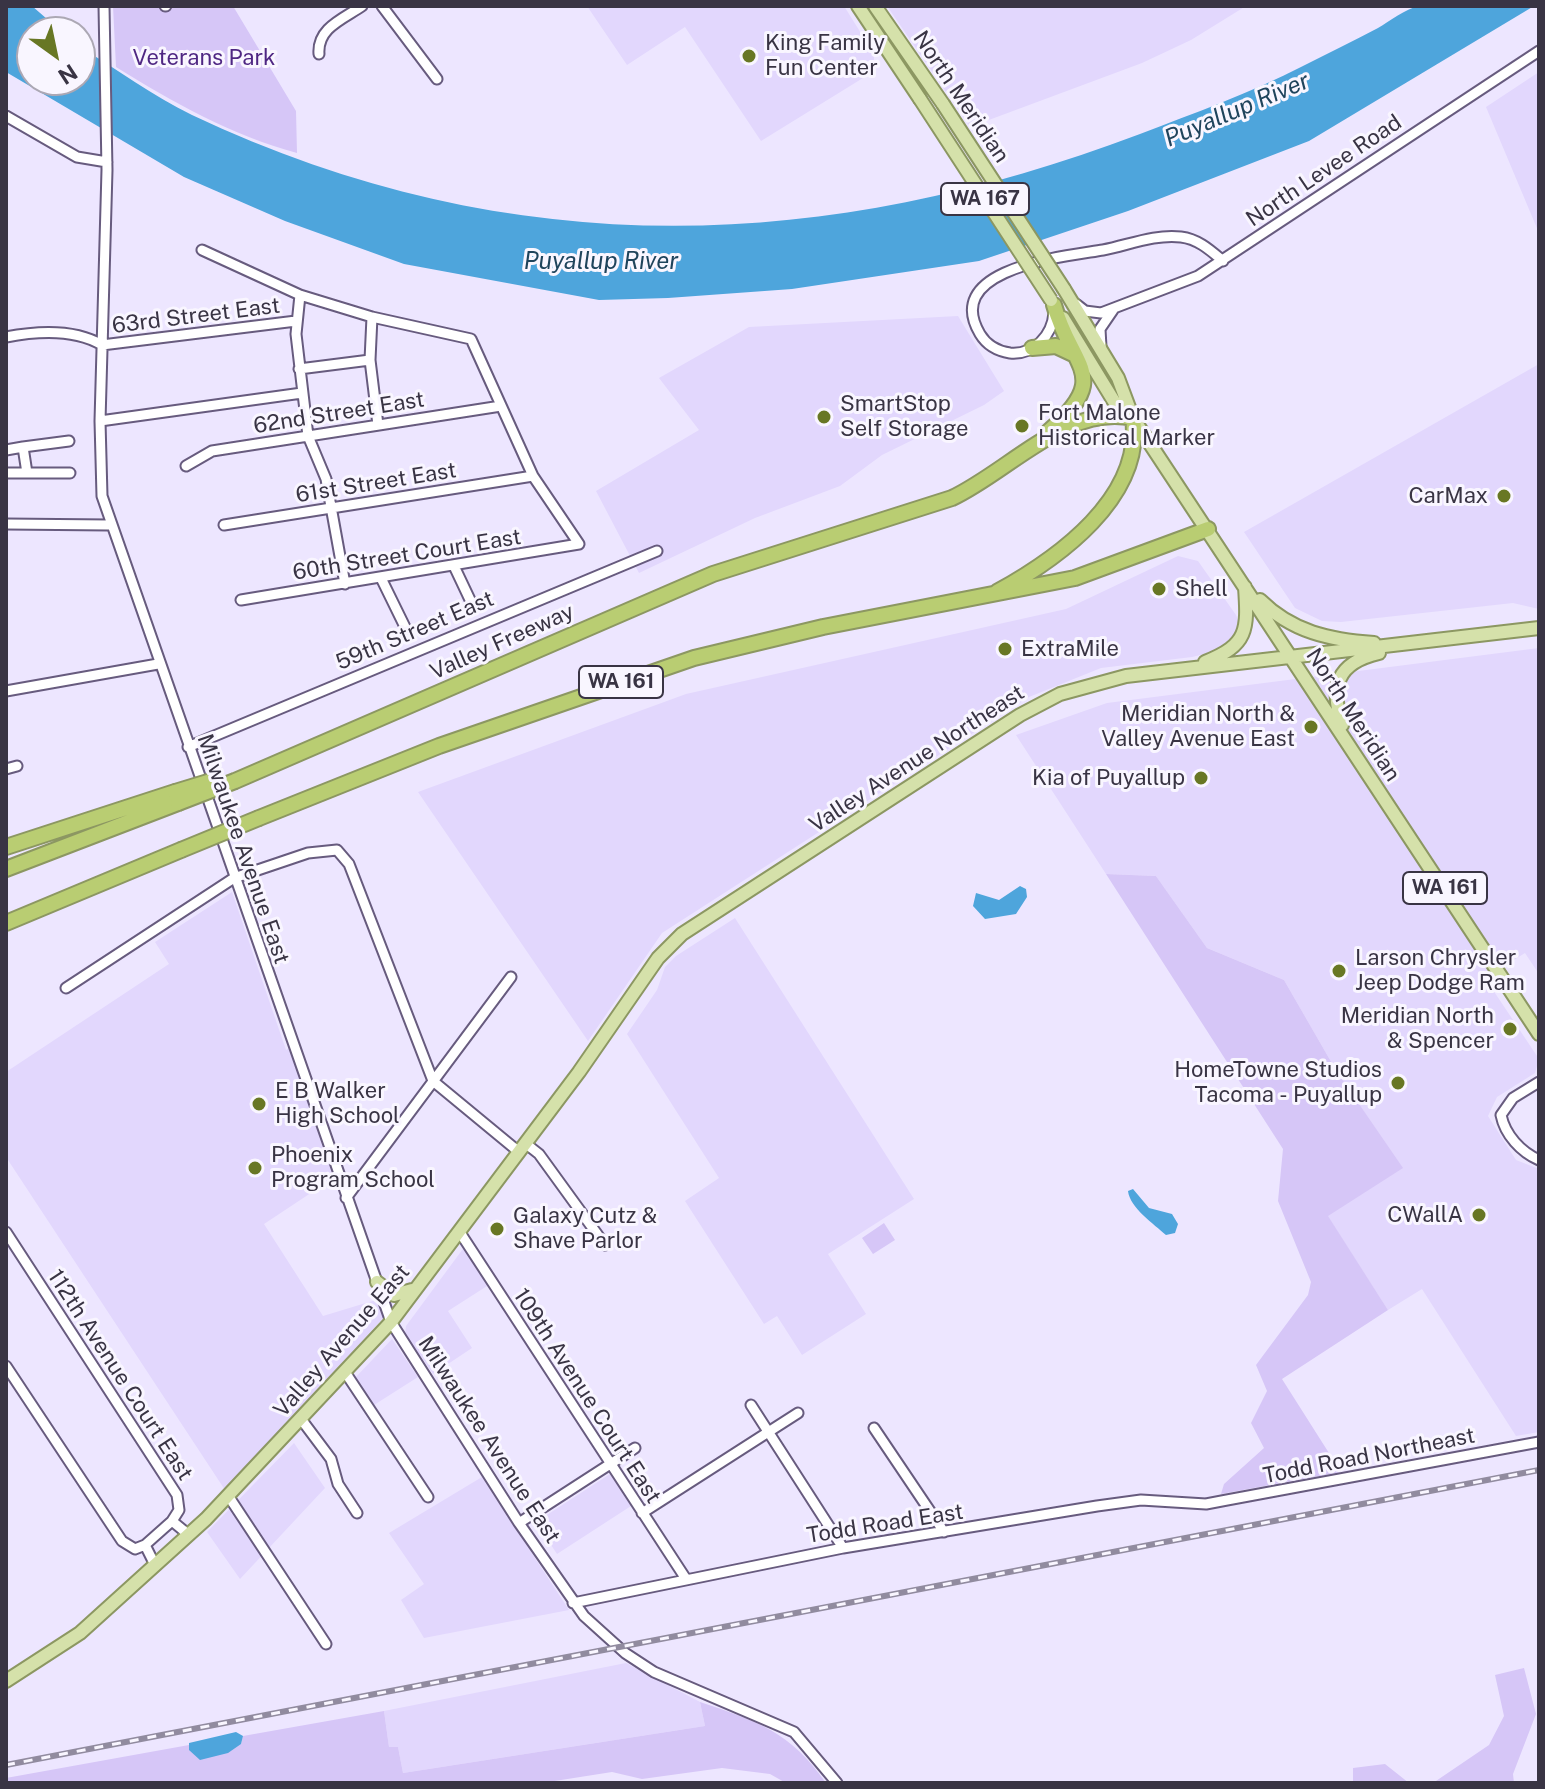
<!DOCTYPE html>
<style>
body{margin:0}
#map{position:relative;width:1545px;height:1789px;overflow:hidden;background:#ede6ff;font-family:"Public Sans",sans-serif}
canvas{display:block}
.frame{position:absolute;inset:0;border:8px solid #393444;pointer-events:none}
.north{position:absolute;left:16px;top:16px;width:80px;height:80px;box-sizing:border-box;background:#f9f6ff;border:2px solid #aca8b4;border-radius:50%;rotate:147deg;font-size:22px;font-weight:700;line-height:32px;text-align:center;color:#393444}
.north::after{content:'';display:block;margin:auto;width:28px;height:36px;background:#687724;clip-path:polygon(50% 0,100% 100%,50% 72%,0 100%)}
</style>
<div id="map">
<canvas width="1545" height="1789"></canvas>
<div class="frame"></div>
<div class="north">N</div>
</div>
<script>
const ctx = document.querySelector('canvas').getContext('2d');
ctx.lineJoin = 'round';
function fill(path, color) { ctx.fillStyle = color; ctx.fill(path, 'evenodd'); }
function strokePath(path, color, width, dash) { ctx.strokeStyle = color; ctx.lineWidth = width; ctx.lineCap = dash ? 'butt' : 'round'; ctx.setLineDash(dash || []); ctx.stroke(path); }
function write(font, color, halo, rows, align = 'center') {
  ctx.font = font + ' "Public Sans",sans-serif'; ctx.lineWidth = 6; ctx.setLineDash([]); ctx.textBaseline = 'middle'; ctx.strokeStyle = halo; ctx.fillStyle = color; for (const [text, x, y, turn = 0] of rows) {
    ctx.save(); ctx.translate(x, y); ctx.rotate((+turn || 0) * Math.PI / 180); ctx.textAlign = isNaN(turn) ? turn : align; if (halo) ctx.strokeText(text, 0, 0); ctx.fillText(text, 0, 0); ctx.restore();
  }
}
fill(new Path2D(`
 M587 6H844L874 54V60L863 78 761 141 685 27 627 65Z
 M887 6H1246L1191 40 1142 63 970 127Z
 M1539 72V233L1486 107Z
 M958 316 1004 391 984 405 882 455 840 486 755 518 639 573 596 491 699 430 659 378 749 327Z
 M1539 364V609L1513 603 1341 622 1322 621 1295 608 1244 532Z
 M1178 556 1198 561 1236 615 1241 628 1236 638 1217 651 1192 657 1101 668 1029 697 662 933 588 1041 418 792 686 694 1066 609Z
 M1539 648V974L1525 953 1485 978 1539 1059 1535 1073 1497 1097 1488 1116 1516 1160 1539 1169V1432L1516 1436 1422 1289 1388 1310 1327 1216 1337 1072 1284 980 1207 948 1156 876 1106 874 1016 735 1107 703Z
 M232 892 286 1050 293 1046 338 1175 264 1224 323 1316 379 1299 385 1316 225 1490 6 1157V1072L169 964 155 942Z
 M735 918 914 1199 828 1254 866 1314 802 1355 777 1316 764 1324 685 1201 719 1178 627 1034 657 990 665 967 676 956Z
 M471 1238 498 1279 448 1311 472 1348 433 1374 405 1334 406 1326Z
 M392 1339 418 1377 374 1405 355 1378Z
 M294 1443 325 1488 240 1579 207 1532Z
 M610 1474 631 1506 557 1554 536 1522Z
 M482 1477 569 1610 424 1638 401 1600 424 1584 389 1533Z
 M626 1663 700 1702 705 1726 403 1773 398 1747H389L384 1711Z`), '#e2d7fd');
fill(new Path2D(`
 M113 6H233L296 111 297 153C233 136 172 102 116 67Z
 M1106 874 1156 876 1207 948 1284 980 1337 1072 1403 1168 1328 1216 1388 1310 1282 1379 1341 1472 1221 1494 1224 1484 1264 1448 1251 1423 1267 1391 1256 1365 1308 1295 1311 1282 1278 1201 1283 1149Z
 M884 1223 895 1240 873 1254 862 1238Z
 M1524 1668 1536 1714 1513 1774 1514 1783H1433L1489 1745 1504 1716 1495 1675Z
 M700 1702C757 1721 791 1732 826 1783H786L770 1774 722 1768 642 1779 612 1772 542 1783H6V1778L189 1745V1750L241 1744 243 1736 384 1711 389 1747H398L403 1773 705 1726Z
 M1385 1764 1409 1783H1353V1768Z`), '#d6c6f7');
fill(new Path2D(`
 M6 6H32L62 32H32V80H80V47C117 69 153 96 192 115 505 263 819 256 1140 134 1194 113 1251 93 1303 66 1328 53 1354 41 1378 28 1390 21 1405 9 1419 6 1449 0 1501 6 1534 6L1309 141 1128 211 979 261 792 289 668 298 599 300 404 264 285 221 184 177 6 72Z
 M1020 886 1026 889 1027 897 1016 914 985 919 973 906 976 893 999 900Z
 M1133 1189 1149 1208 1172 1214 1178 1224 1175 1233 1166 1235C1154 1224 1130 1208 1128 1191Z
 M236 1732 243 1736 241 1744 228 1753 200 1760 189 1750V1743Z`), '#4ea5dc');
const minor = new Path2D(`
 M104 6 107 170 100 421 102 496 391 1322 519 1523 584 1616 625 1653 654 1672 794 1732 837 1783
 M165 6H166
 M382 6 437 79
 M319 54C317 28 343 19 362 6
 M6 116 77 157 107 162
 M202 250 300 295 372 317 471 339 533 476 579 544 241 600
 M300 295 296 334 308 436 326 479 345 584
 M1076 304 1085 311 1101 313 1198 276 1539 51
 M1054 313C1052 336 1034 355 1010 353 997 351 986 344 980 334 940 267 1069 256 1103 250 1129 245 1154 234 1181 237 1198 239 1210 250 1223 261
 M372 317 370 360 378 425
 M6 337C37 331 75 329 102 345L296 321
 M1101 347 1100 329 1113 310
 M299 369 370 360
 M100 421 302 393
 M6 450 23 447
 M186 466 212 451 501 406
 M6 473H70
 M27 473 23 447 69 441
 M6 524 109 525
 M224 525 533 476
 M454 566 472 604
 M381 578 406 629
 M6 691 158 664
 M188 747 657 551
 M6 769 17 766
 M66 988 234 878 308 853 337 850 349 864 433 1081 519 1152
 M1539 1082 1513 1098 1501 1115C1505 1135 1521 1152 1539 1160
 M525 1143 539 1154 605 1245
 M346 1198 511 977
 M459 1231 686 1579
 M6 1232 177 1495 179 1510 172 1521 189 1535
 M6 1366 122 1541 135 1549 145 1545 155 1565
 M345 1372 428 1497
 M751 1405 843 1548
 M301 1419 331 1459 338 1484 357 1513
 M874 1428 944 1532
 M229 1497 326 1644
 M642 1513 798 1413
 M519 1523 635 1448
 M145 1545 172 1521
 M573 1603 843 1548 1097 1506 1141 1500 1206 1504 1227 1500 1539 1442`);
const major = new Path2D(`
 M858 6 920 99
 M875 6 943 104
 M1064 289 1118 378 1133 418
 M1063 318 1115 403 1133 418 1539 1034
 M1260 600C1292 632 1330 640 1374 643
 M1205 662C1248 645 1248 630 1245 587
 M1342 725C1330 687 1336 663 1379 653
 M377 1282 394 1295 412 1290
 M6 1681 80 1633 206 1519 391 1322 579 1072 658 958 682 934 1020 715 1060 694 1126 676 1539 628`);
const highway = new Path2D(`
 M1032 348 1056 346 1073 354
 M1048 432C1113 375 1072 370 1054 305
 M235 781 713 574 952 498C1008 472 1068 403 1133 418 1144 498 1057 559 997 592
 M259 818 439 746 694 658 823 627 1075 578 1208 529
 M6 847 175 792
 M6 869 178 803
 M6 923 181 850`);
strokePath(minor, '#675b7e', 13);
strokePath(major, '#8c9762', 16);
strokePath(highway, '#8c9762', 18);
strokePath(minor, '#fff', 9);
strokePath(major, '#d5e1aa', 12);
strokePath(highway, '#b9cd72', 14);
const rail = new Path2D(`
 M6 1765 1539 1470`);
strokePath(rail, '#918b9f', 6);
strokePath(rail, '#f9f6ff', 3, [9]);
const majorBridge = new Path2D(`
 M920 99 1051 300
 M943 104 1064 289`);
const highwayBridge = new Path2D(`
 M175 792 211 781
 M178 803 235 781
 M181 850 259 818`);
strokePath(majorBridge, '#8c9762', 16, []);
strokePath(highwayBridge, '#8c9762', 18, []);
strokePath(majorBridge, '#d5e1aa', 12);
strokePath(highwayBridge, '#b9cd72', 14);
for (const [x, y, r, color] of [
 [749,56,8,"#687724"],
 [824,417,8,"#687724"],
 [1022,426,8,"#687724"],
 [1504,496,8,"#687724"],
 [1159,589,8,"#687724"],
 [1005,649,8,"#687724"],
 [1311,727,8,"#687724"],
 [1201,778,8,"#687724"],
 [1339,971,8,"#687724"],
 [1510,1029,8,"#687724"],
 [1398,1083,8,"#687724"],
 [259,1104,8,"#687724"],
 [255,1168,8,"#687724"],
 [1479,1215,8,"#687724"],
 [497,1229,8,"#687724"]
]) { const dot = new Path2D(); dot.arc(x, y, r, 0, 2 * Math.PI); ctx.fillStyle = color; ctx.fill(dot); strokePath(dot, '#f9f6ff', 3); }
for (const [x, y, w] of [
 [985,199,88],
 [621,682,84],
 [1445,888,84]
]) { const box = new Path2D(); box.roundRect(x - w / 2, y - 16, w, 32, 6); ctx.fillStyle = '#f9f6ff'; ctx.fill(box); strokePath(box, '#393444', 2); }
write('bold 20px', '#393444', null, [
 ["WA 167",985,199],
 ["WA 161",621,682],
 ["WA 161",1445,888]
]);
write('22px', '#393444', '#f9f6ff', [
 ["King Family",765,43],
 ["Fun Center",765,68],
 ["SmartStop",840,404],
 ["Self Storage",840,429],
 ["Fort Malone",1038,413],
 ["Historical Marker",1038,438],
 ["CarMax",1488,496,"right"],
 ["Shell",1175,589],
 ["ExtraMile",1021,649],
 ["Meridian North &",1295,714,"right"],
 ["Valley Avenue East",1295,739,"right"],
 ["Kia of Puyallup",1185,778,"right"],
 ["Larson Chrysler",1355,958],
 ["Jeep Dodge Ram",1355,983],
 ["Meridian North",1494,1016,"right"],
 ["& Spencer",1494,1041,"right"],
 ["HomeTowne Studios",1382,1070,"right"],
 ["Tacoma - Puyallup",1382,1095,"right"],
 ["E B Walker",275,1091],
 ["High School",275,1116],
 ["Phoenix",271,1155],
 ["Program School",271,1180],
 ["CWallA",1463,1215,"right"],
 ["Galaxy Cutz &",513,1216],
 ["Shave Parlor",513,1241]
], 'left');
write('22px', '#4f2783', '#f9f6ff', [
 ["Veterans Park",204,58]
]);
write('22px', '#393444', '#f9f6ff', [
 ["North Meridian",961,97,56],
 ["North Levee Road",1324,171,-34],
 ["63rd Street East",196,316,-7],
 ["62nd Street East",339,413,-9],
 ["61st Street East",376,483,-9],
 ["60th Street Court East",407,555,-9],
 ["59th Street East",415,631,-23],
 ["Valley Freeway",502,642,-24],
 ["North Meridian",1353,715,57],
 ["Valley Avenue Northeast",917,759,-33],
 ["Milwaukee Avenue East",243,849,71],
 ["Valley Avenue East",342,1341,-49],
 ["112th Avenue Court East",120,1375,57],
 ["109th Avenue Court East",587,1396,57],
 ["Milwaukee Avenue East",489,1440,57],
 ["Todd Road Northeast",1369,1456,-11],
 ["Todd Road East",885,1524,-9]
]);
write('italic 24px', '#1f445c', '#f9f6ff', [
 ["Puyallup River",1237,110,-23],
 ["Puyallup River",601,262]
]);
</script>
